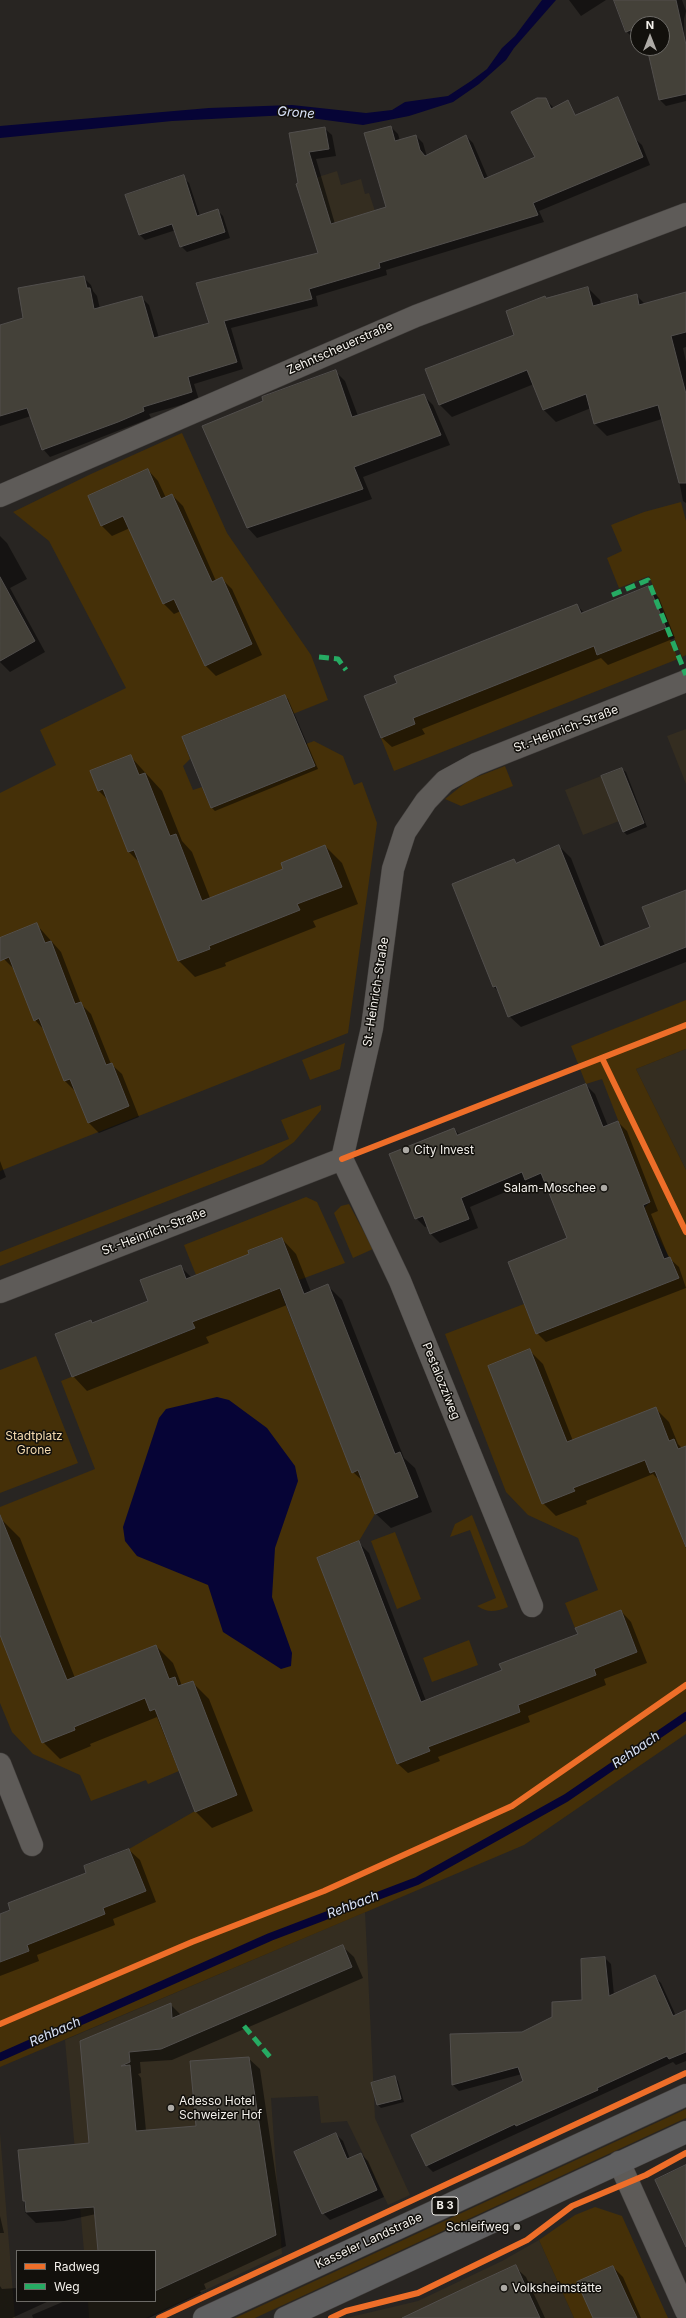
<!DOCTYPE html>
<meta charset="utf-8">
<style>
body{margin:0}
#map{position:relative;width:686px;height:2318px;overflow:hidden;background:#282522;font-family:Inter,sans-serif}
canvas{display:block}
.legend{position:absolute;left:16px;top:2250px;width:140px;height:52px;box-sizing:border-box;background:#12100c;border:1px solid #6c6a66;margin:0;padding:5px 7px;list-style:none;font-size:12px;color:#f4f1ec}
.legend li{display:flex;align-items:center;gap:8px;height:20px}
.legend b{width:20px;border:1px solid #6c6a66}
.north{position:absolute;left:630px;top:16px;width:40px;height:40px;box-sizing:border-box;background:#12100c;border:1px solid #6c6a66;border-radius:50%;rotate:0deg;font-size:11px;font-weight:700;line-height:16px;text-align:center;color:#f4f1ec}
.north::after{content:'';display:block;margin:auto;width:14px;height:18px;background:#adaaa5;clip-path:polygon(50% 0,100% 100%,50% 72%,0 100%)}
</style>
<div id="map">
<canvas width="686" height="2318"></canvas>
<ul class="legend">
<li><b style="height:5px;background:#ee6e29"></b>Radweg</li>
<li><b style="height:5px;background:#26ab63"></b>Weg</li>
</ul>
<div class="north">N</div>
</div>
<script>
const ctx = document.querySelector('canvas').getContext('2d');
ctx.lineJoin = 'round';
function fill(path, color) { ctx.fillStyle = color; ctx.fill(path, 'evenodd'); }
function strokePath(path, color, width, dash) { ctx.strokeStyle = color; ctx.lineWidth = width; ctx.lineCap = dash ? 'butt' : 'round'; ctx.setLineDash(dash || []); ctx.stroke(path); }
function write(font, color, halo, rows, align = 'center') {
  ctx.font = font + ' Inter,sans-serif'; ctx.lineWidth = 3; ctx.setLineDash([]); ctx.textBaseline = 'middle'; ctx.strokeStyle = halo; ctx.fillStyle = color; for (const [text, x, y, turn = 0] of rows) {
    ctx.save(); ctx.translate(x, y); ctx.rotate((+turn || 0) * Math.PI / 180); ctx.textAlign = isNaN(turn) ? turn : align; if (halo) ctx.strokeText(text, 0, 0); ctx.fillText(text, 0, 0); ctx.restore();
  }
}
fill(new Path2D(`
 M337 171 341 185 361 179 365 194 369 193 375 211 311 230 296 184Z
 M686 729V784L667 736Z
 M622 768 640 813 583 835 565 790Z
 M686 1049V1170L636 1069Z
 M365 1912 375 2118 410 2195 388 2205 347 2121 321 2123 318 2096 271 2098 282 2254 146 2318H89L88 2301H155V2251H84L65 2040Z
 M0 2133 15 2318H0Z
 M539 2240 574 2318H346L418 2301 502 2261Z`), '#342d20');
fill(new Path2D(`
 M182 433 227 533 311 655 328 700 293 714 285 695 182 737 190 759 183 766 193 790 202 787 211 808 315 766 306 744 314 741 343 756 354 785 362 782 377 823 348 1033 0 1171V793L56 765 40 730 126 688 49 541 13 512 91 474Z
 M681 502 686 521V655L682 657 649 576 619 588 607 558 622 551 611 525 644 512Z
 M666 628 678 659 394 771 381 738 415 724 413 718 594 646 597 655Z
 M505 766 513 786 461 806 445 799 469 780Z
 M686 1000V1049L636 1069 686 1170V1734L524 1845 0 2067V1962L29 1951 27 1945 105 1914 103 1908 146 1891 129 1849 195 1811 179 1771 148 1784 146 1780 91 1801 80 1775 33 1754 12 1732 0 1703V1507L95 1469 61 1381 194 1329 192 1322 279 1288 352 1472 358 1470 375 1514 359 1541 317 1558 396 1763 430 1751 426 1742 485 1725 520 1712 518 1705 596 1675 594 1669 637 1652 621 1610 575 1628 565 1603 598 1590 578 1538 528 1515 506 1492 445 1334 524 1304 536 1334 679 1278C669 1253 654 1233 644 1208L650 1202 602 1079 586 1084 571 1046Z
 M345 1043 340 1069 310 1080 302 1060Z
 M321 1105V1110L294 1142 263 1164 0 1266V1252L289 1139 281 1120Z
 M306 1197 317 1202 345 1263 299 1280 282 1238 248 1251 249 1254 196 1275 184 1245Z
 M349 1204 373 1249 353 1258 334 1213 341 1206Z
 M36 1356 78 1463 0 1493V1370Z
 M472 1515 508 1607C495 1612 488 1613 477 1606L496 1598 470 1530 450 1537 455 1524Z
 M395 1532 421 1599 397 1609 371 1541Z
 M469 1640 478 1665 432 1682 423 1658Z
 M686 2109V2118L255 2318H235Z
 M595 2207 622 2216 668 2318H574L539 2240 575 2215Z`), '#453008');
fill(new Path2D(`
 M542 0H556L514 48 506 60 479 84 453 102 409 116 363 125 288 115 172 121 0 138V126L209 108 292 105 366 113 392 110 405 102 448 96 471 81 487 69 502 48 515 36Z
 M217 1397 229 1400 267 1428 295 1466 298 1481 275 1548 272 1597 292 1653 291 1666 281 1669 223 1632 208 1585 137 1556 125 1541 123 1527 159 1418 166 1409Z`), '#060436');
fill(new Path2D(`
 M569 0H606L581 16Z
 M615 0H682L686 11 684 19 686 101 666 106 660 100 648 48H662V24H638V36L633 38 627 32Z
 M545 99 553 107 577 144 634 138 642 145 650 165 539 211 544 222 386 270 387 275 316 296 318 306 231 328 243 369 194 384 199 400 149 414 151 418 50 457 43 449 31 416 0 426V326L25 319 84 278 91 285 93 291 97 296 100 309 142 298 149 305 159 338 210 324 319 254 299 184 290 134 324 128 332 135 336 156 316 159 335 224 387 208 391 127 398 134 400 141 416 136 423 143 427 157 466 136 473 143 488 178 537 157Z
 M183 177 189 183 200 216 217 210 223 216 230 238 187 252 181 246 176 230 145 240 139 234Z
 M588 288 600 300 601 305 636 295 645 304 686 293V347L683 348 686 362V503L683 501 673 449 662 419 607 436 595 424 591 408 556 422 544 410 534 384 452 417 440 405 515 335 546 299Z
 M336 372 345 381 358 416 423 395 433 405 450 445 363 477 372 499 257 538 248 528 203 426Z
 M148 470 158 481 166 498 172 495 183 506 216 581 222 579 232 589 262 655 216 676 205 665 181 611 174 614 164 604 130 528 112 536 102 526Z
 M0 536 7 543 27 579 10 588 45 652 10 672 0 662Z
 M649 587 659 598 675 638 608 665 601 658 422 729 425 734 392 747 381 737 398 684 577 605 584 613Z
 M285 696 288 699 318 769 215 811 212 808 183 738Z
 M131 757 162 791 182 841 192 852 210 898 284 869 325 846 342 863 358 904 313 921 316 927 225 963 226 966 195 977 179 961 140 863 129 852 109 801 98 790Z
 M622 769 626 772 647 827 627 835 624 832Z
 M559 846 571 858 605 946 652 927 686 891V962L521 1027 509 1016 501 994 494 987 514 860 517 863Z
 M37 925 61 952 81 1004 91 1014 111 1064 122 1074 139 1117 99 1133 88 1122 75 1091 65 1081 45 1031 35 1020 14 969 4 959 0 949V939Z
 M586 1085 595 1094 608 1126 618 1122 627 1131 658 1211 651 1214 669 1258 679 1267 686 1288 546 1342 537 1333 568 1239 546 1184 535 1188 529 1182 470 1207 478 1228 440 1243 431 1234 428 1226 425 1227 416 1218 454 1129 460 1135Z
 M0 1161 6 1177 0 1180Z
 M282 1239 296 1254 311 1292 327 1285 342 1300 404 1458 415 1468 432 1512 391 1528 376 1514 365 1483 353 1472 287 1305 206 1337 209 1343 87 1391 73 1376 91 1321 94 1324 149 1302 180 1266 192 1278 250 1255Z
 M530 1351 543 1364 573 1441 656 1409 669 1422 678 1444 682 1448 686 1447V1548L660 1481 653 1474 586 1501 587 1504 556 1516 543 1503Z
 M3 1521 20 1538 75 1678 156 1646 173 1663 182 1686 192 1682 209 1699 253 1811 212 1828 195 1811 157 1717 90 1744 91 1746 60 1759 43 1742 0 1633V1522Z
 M358 1542 369 1553 426 1701 503 1671 579 1634 621 1611 631 1622 647 1663 604 1679 606 1685 528 1716 530 1722 438 1757 440 1761 408 1773 397 1763Z
 M129 1850 140 1860 156 1902 113 1919 115 1925 37 1955 39 1961 0 1976V1914L88 1873Z
 M342 1946 354 1957 363 1978 172 2060 140 2062 141 2073 138 2074 141 2078 146 2131 197 2127 248 2058 260 2069 286 2246 204 2284 206 2289 200 2291 201 2293 149 2318H33L32 2315 65 2301H155V2251H99L96 2214 64 2221 36 2223 25 2212 19 2151 90 2144 81 2041 170 2004 181 2015Z
 M605 1958 611 1964 614 1995 655 1977 661 1983 676 2016 686 2011V2061L676 2065 673 2062 433 2172 427 2166 412 2135 525 2082 522 2074 459 2091 453 2085 522 2033 583 2001Z
 M395 2077 398 2081 404 2102 381 2108 378 2105Z
 M336 2134 343 2141 350 2159 361 2154 368 2161 384 2197 330 2220 323 2213Z
 M0 2216 4 2233H0Z
 M515 2267 526 2277 545 2318H420Z
 M613 2267 623 2277 641 2318H594Z
 M0 2286 2 2289 17 2288V2301H49L12 2318H0Z`), '#0007');
strokePath(new Path2D(`
 M0 2057 270 1937 417 1881 566 1798 686 1716`), '#060436', 8);
const building = new Path2D(`
 M614 0H676L686 45V94L659 100 647 48H662V24H638V27L626 32Z
 M618 97 643 157 533 203 538 215 379 263 380 268 309 289 312 299 224 321 237 362 188 377 192 392 143 407 144 411 118 422 42 450 27 408 0 416V325L23 318 18 288 84 276 87 288H90L94 309 142 296 154 338 209 323 196 283 318 253 296 184 298 183 289 133 325 127 329 149 309 152 331 224 386 207 364 133 391 126 395 141 416 135 420 150 425 156 466 135 484 179 535 157 511 112 537 98H546L551 109 568 100 575 115Z
 M184 175 197 216 218 209 225 232 180 247 172 224 139 235 125 195Z
 M588 287 593 306 637 294 639 305 686 292V332L671 336 686 394V483H679L658 405 594 424 586 394 543 410 527 370 439 405 425 369 514 335 506 311 545 296 546 298Z
 M336 370 352 417 424 394 441 435 354 467 363 489 247 528 202 426 263 401 262 397Z
 M148 469 161 499 172 494 212 582 222 577 252 644 205 666 174 599 163 604 123 516 101 526 88 496Z
 M0 577 35 641 0 661Z
 M649 586 666 628 597 655 594 646 413 718 415 724 381 738 364 696 397 683 394 676 577 604 581 613Z
 M285 695 315 766 211 808 182 737Z
 M131 755 139 775 145 773 170 836 176 834 202 901 283 869 281 863 325 845 342 887 297 904 300 910 209 946 210 949 178 961 134 850 128 852 103 789 98 791 90 771Z
 M622 768 644 823 623 832 601 776Z
 M559 845 600 947 650 927 642 907 686 890V947L508 1017 496 986 493 987 452 884 514 859 516 863Z
 M37 923 45 943 51 941 75 1004 81 1002 106 1065 112 1063 129 1106 88 1123 70 1079 64 1081 39 1018 34 1021 9 957 0 961V938Z
 M586 1084 603 1127 618 1121 650 1202 643 1205 664 1259 670 1257 679 1278 536 1334 508 1262 567 1238 541 1173 525 1180 522 1172 461 1198 469 1219 430 1234 423 1216 415 1219 389 1154 454 1128 457 1135Z
 M282 1238 304 1294 328 1284 395 1454 400 1452 418 1497 375 1514 358 1470 352 1473 280 1288 192 1322 195 1328 72 1377 55 1334 91 1320 92 1323 148 1301 140 1280 181 1265 186 1279 249 1254 248 1251Z
 M530 1349 567 1442 656 1407 669 1441 674 1439 678 1449 686 1446V1547L655 1471 650 1473 645 1460 573 1488 575 1491 542 1504 488 1366Z
 M0 1515 67 1680 156 1645 169 1679 175 1677 178 1686 193 1681 237 1795 195 1812 155 1709 150 1711 145 1698 74 1727 75 1730 42 1743 0 1635Z
 M359 1541 421 1702 502 1670 499 1664 578 1634 575 1628 621 1610 637 1652 594 1669 596 1675 518 1705 520 1712 428 1747 430 1751 397 1764 317 1558Z
 M129 1849 146 1891 103 1908 105 1914 27 1945 29 1951 0 1962V1914L10 1910 8 1903 86 1873 84 1866Z
 M343 1945 352 1967 161 2049 129 2052 130 2062 121 2066 130 2065 136 2131 196 2126 190 2061 249 2057 276 2235 155 2291V2251H98L94 2207 26 2212 25 2201H23L18 2150 89 2143 80 2041 171 2003 172 2018Z
 M605 1957 609 1996 655 1975 673 2016 686 2010V2052L669 2059 667 2056 597 2088 598 2090 516 2126 515 2124 426 2166 411 2135 523 2081 518 2067 452 2085 450 2034 522 2032 552 2017V2002L582 2000 581 1959Z
 M395 2076 401 2099 377 2105 371 2083Z
 M336 2133 347 2159 361 2153 377 2190 322 2214 294 2152Z
 M686 2165V2247L655 2180Z
 M516 2265 540 2318H402L465 2288Z
 M613 2266 629 2301 637 2318H593L577 2282Z`);
fill(building, '#444139');
strokePath(building, '#524f4d', 1);
const street = new Path2D(`
 M0 496 416 316 686 214
 M342 1159 400 1281 532 1606
 M0 1292 342 1159 372 1028 393 869 405 832 426 801 445 781 476 764 686 681
 M0 1764 32 1845
 M619 2162 686 2311`);
const primary = new Path2D(`
 M204 2318 686 2095
 M285 2318 686 2132`);
strokePath(street, '#423f3d', 23);
strokePath(primary, '#423f3d', 23);
strokePath(street, '#5e5b58', 22);
strokePath(primary, '#5f5f60', 22);
strokePath(new Path2D(`
 M612 595 648 580 686 675
 M319 657 338 659 346 670
 M244 2026 270 2057`), '#26ab63', 5, [10, 5]);
strokePath(new Path2D(`
 M602 1058 686 1232
 M342 1159 686 1025
 M0 2024 192 1942 324 1891 512 1806 686 1685
 M159 2318 686 2073
 M331 2318 346 2311 418 2293 527 2240 572 2206 646 2175 686 2153`), '#ee6e29', 6);
for (const [x, y, r, color] of [
 [406,1150,4,"#adaaa5"],
 [604,1188,4,"#adaaa5"],
 [171,2108,4,"#adaaa5"],
 [517,2227,4,"#adaaa5"],
 [504,2288,4,"#adaaa5"]
]) { const dot = new Path2D(); dot.arc(x, y, r, 0, 2 * Math.PI); ctx.fillStyle = color; ctx.fill(dot); strokePath(dot, '#12100c', 1.5); }
for (const [x, y, w] of [
 [445,2206,26]
]) { const box = new Path2D(); box.roundRect(x - w / 2, y - 9, w, 18, 3); ctx.fillStyle = '#12100c'; ctx.fill(box); strokePath(box, '#f4f1ec', 1); }
write('bold 11px', '#f4f1ec', null, [
 ["B 3",445,2206]
]);
write('12px', '#f4f1ec', '#12100c', [
 ["Zehntscheuerstraße",340,348,-24],
 ["St.-Heinrich-Straße",566,729,-21],
 ["St.-Heinrich-Straße",376,992,-81],
 ["St.-Heinrich-Straße",154,1232,-21],
 ["Pestalozziweg",441,1381,68],
 ["Kasseler Landstraße",369,2241,-25]
]);
write('12px', '#f4f1ec', '#12100c', [
 ["City Invest",414,1150],
 ["Salam-Moschee",596,1188,"right"],
 ["Adesso Hotel",179,2101],
 ["Schweizer Hof",179,2115],
 ["Schleifweg",509,2227,"right"],
 ["Volksheimstätte",512,2288]
], 'left');
write('12px', '#f6dcb1', '#12100c', [
 ["Stadtplatz",34,1436],
 ["Grone",34,1450]
]);
write('italic 13px', '#d9e2f8', '#12100c', [
 ["Grone",296,113,4],
 ["Rehbach",636,1750,-34],
 ["Rehbach",353,1905,-21],
 ["Rehbach",55,2032,-24]
]);
</script>
